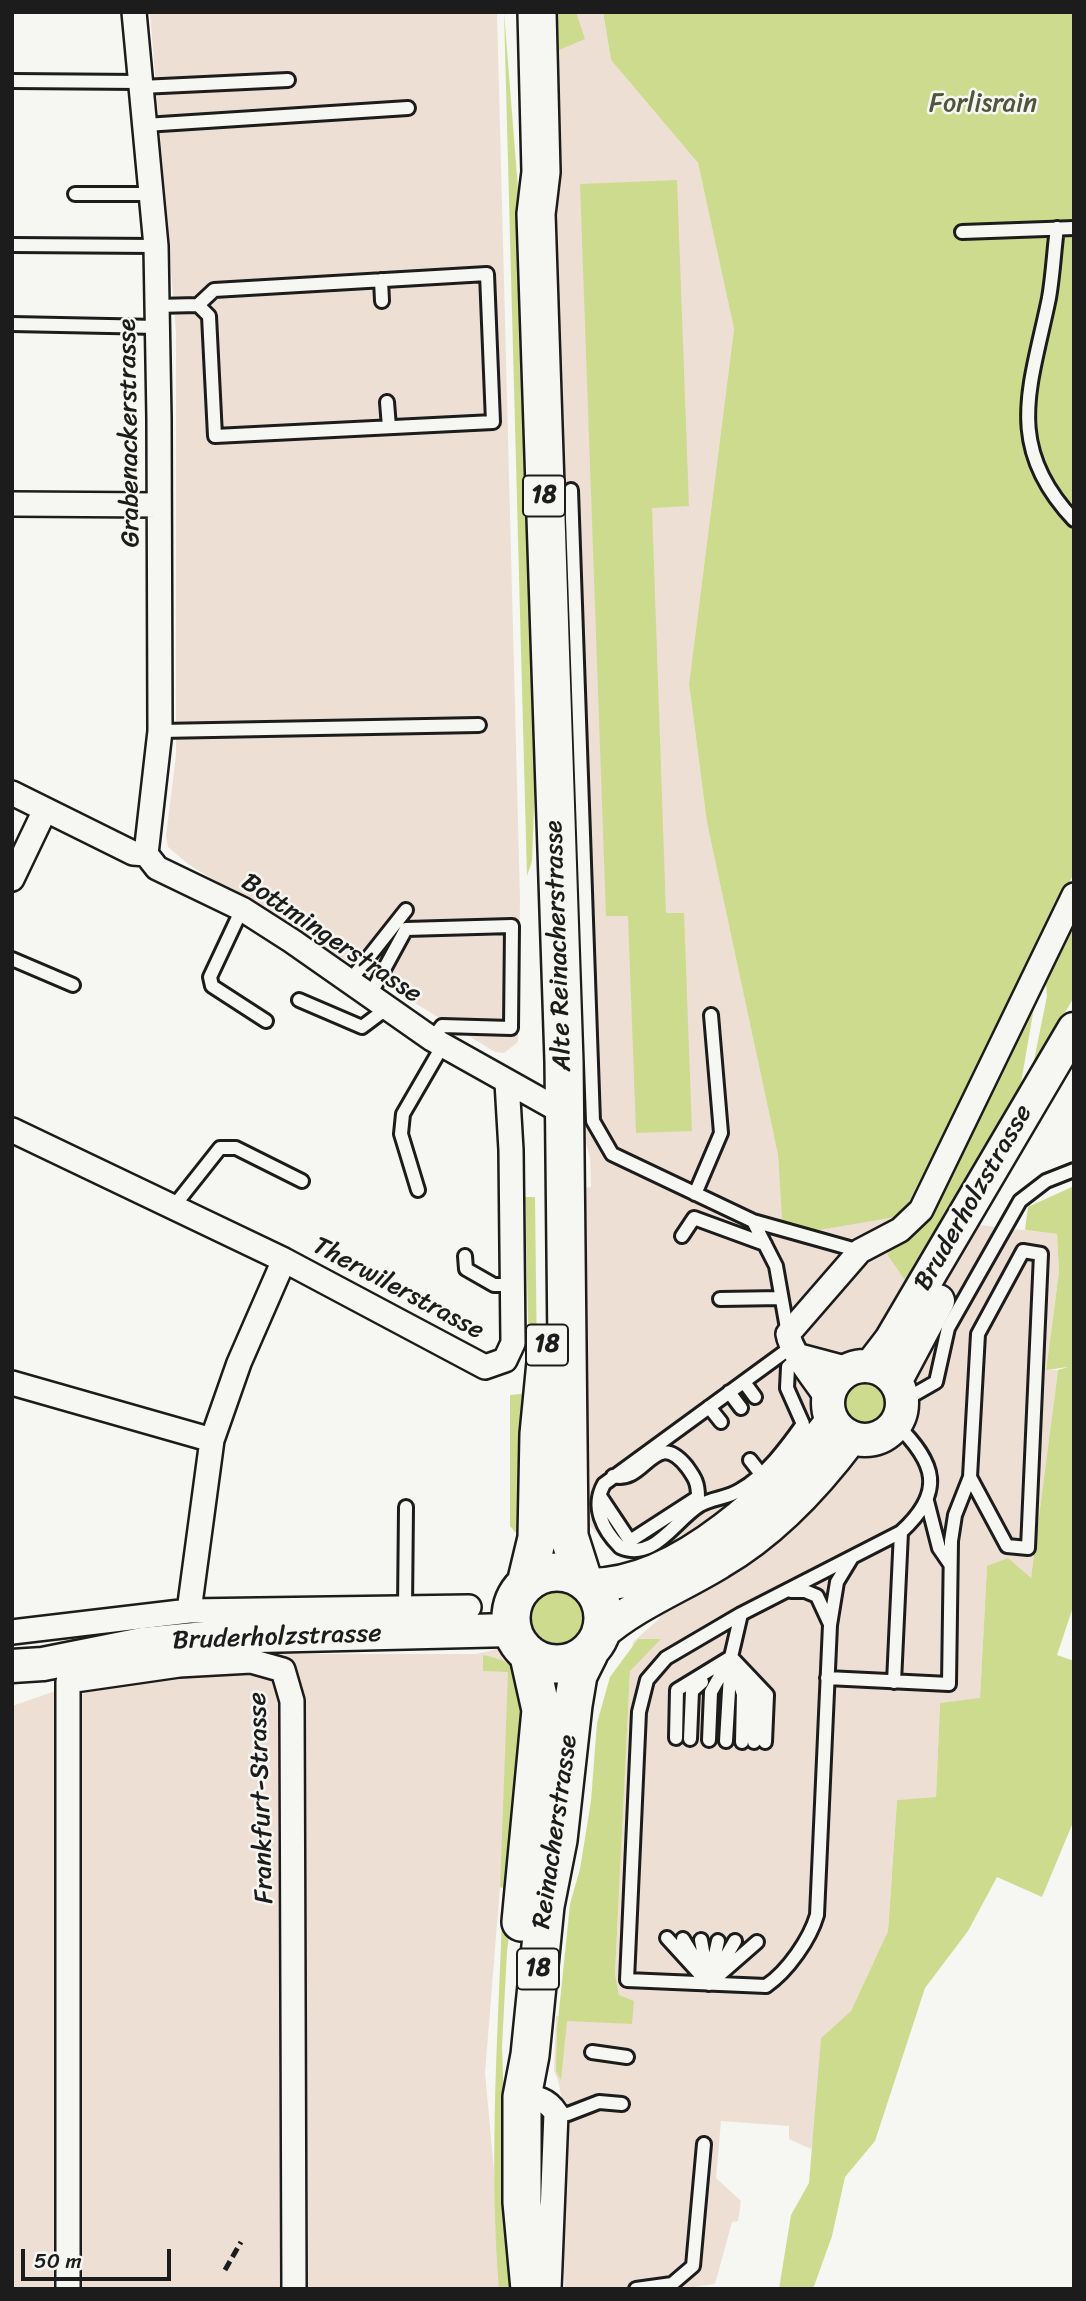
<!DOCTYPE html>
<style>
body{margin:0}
#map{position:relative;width:1086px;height:2301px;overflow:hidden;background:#f6f6f2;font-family:Sriracha,sans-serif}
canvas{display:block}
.frame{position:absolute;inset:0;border:14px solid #1c1c1c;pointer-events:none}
.scale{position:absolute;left:21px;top:2249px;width:150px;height:32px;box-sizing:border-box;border:4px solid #1c1c1c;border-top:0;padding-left:9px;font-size:21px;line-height:24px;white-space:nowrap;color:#1c1c1c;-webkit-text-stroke:5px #f6f6f2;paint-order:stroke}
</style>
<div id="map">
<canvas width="1086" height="2301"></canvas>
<div class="frame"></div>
<div class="scale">50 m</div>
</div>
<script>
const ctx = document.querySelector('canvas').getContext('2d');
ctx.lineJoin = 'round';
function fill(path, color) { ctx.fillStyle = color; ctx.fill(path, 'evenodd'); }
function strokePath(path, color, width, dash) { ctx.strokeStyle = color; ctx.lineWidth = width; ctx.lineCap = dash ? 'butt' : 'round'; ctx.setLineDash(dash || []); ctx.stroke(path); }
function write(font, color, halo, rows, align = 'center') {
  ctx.font = font + ' Sriracha,sans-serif'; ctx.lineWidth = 5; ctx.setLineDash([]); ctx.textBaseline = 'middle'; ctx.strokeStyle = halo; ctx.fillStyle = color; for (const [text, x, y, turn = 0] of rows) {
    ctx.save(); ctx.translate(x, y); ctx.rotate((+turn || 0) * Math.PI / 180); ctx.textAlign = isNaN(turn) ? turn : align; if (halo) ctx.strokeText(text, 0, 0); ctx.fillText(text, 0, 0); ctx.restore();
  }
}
fill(new Path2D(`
 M150 12H497L520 900 518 1042 504 1053 495 1052 188 864 168 847 166 836 176 755V332Z
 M551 12H603L611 60 698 163 734 329 689 684 707 823 778 1155 783 1235 902 1216 1057 1234 1059 1272 1046 1369 1058 1370 1031 1579 987 1566 980 1699 940 1703 936 1798 897 1800 888 1931 851 2011 821 2038 815 2132 811 2149 789 2139V2126L721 2121 716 2178 741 2201 738 2221 732 2222 715 2284 680 2289H565L561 2218 567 2134 559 2084 554 2070 556 2016 631 2024 619 1995 615 1974 630 1671 633 1642 660 1618 640 1561 620 1558 587 1523 581 1188 591 1187 590 1157 582 1129 552 169Z
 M511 1646 517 1677 485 2073 496 2192 514 2289H12V1706L163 1654H476Z`), '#eedfd4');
fill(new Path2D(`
 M504 12 523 252 537 723 532 861 527 876Z
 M551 12H576L585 39 552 53Z
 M603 12H1074V873L902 1216 783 1236 778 1155 707 823 689 684 734 329 698 163 611 60Z
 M677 180 689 506 652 508 666 913H684L692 1131 636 1133 628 916H606L580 184Z
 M1074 912V997L1032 1070 1047 996 1045 975Z
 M1037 990 1021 1083 905 1280 887 1254 916 1231 928 1217Z
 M1074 1186V1604L1057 1655 1074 1661V1820L1042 1897 997 1877 968 1931 925 1988 875 2141 845 2177 832 2236 813 2289H779L791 2215 809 2183 821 2038 851 2011 888 1931 897 1800 936 1797 940 1703 980 1698 987 1566 1008 1558 1031 1578 1058 1370 1068 1367 1046 1370 1059 1272 1057 1234 1025 1230 1028 1207Z
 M525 1197H535L537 1365 528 1532H515L510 1526V1395L530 1393Z
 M844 1403a21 21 0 1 1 42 0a21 21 0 1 1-42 0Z
 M525 1618a33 33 0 1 1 66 0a33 33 0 1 1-66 0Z
 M638 1639H661L630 1671 615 1974 619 1995 634 2001 632 2024 567 2021 561 2080 556 2071 557 2030 570 1904 580 1869 591 1801 597 1723 610 1677Z
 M483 1655C500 1658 515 1664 524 1679L516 1879 507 1952 502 2046 506 2174 516 2289H499C488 2155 499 2022 503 1888L500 1887 508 1672 483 1671Z`), '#cddb8e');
const service = new Path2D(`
 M12 81 141 82
 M141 87 288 80
 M145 125 408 108
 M75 194H151
 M1057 228C1054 251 1053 275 1049 298 1031 386 1003 445 1074 520
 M962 232 1074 228
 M12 245 156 246
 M381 280 382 301
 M156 306 198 305 209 316 215 436 493 422 487 274 214 290 198 305
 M12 324 157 327
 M387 402 389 427
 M571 490 593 1121 612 1154 753 1221 860 1251
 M160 731 479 725
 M242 909 210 977 212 986 266 1021
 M12 959 73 985
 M349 982 406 910
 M369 997 406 929 512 926 511 1028 442 1026 432 1039
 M299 1000 362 1027 386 1009
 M418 1190 401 1134 403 1114 443 1045
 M695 1194 721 1133 711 1015
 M174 1206 220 1148H236L302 1181
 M753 1221 776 1266 788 1334
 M682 1236 694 1218 765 1244
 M465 1256 466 1269 494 1285H513
 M720 1299 781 1298
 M790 1348 604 1484C591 1507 603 1530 620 1547 654 1562 674 1521 700 1505 712 1498 728 1498 740 1490 766 1475 786 1448 803 1424L787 1388 788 1367 800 1356
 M744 1382 755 1397
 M729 1392 741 1408
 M915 1394 936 1382 948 1328 1020 1201 1046 1181 1074 1170
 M709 1407 721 1422
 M750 1460 761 1474
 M600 1496 630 1541 698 1497C698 1483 695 1478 687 1467 654 1426 646 1485 613 1476
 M927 1501 939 1548 950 1564
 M851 1559 837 1582 830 1625 817 1915C810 1939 788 1971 766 1986L627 1980 639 1712 647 1680 666 1658 741 1614 901 1532C945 1492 936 1463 896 1424
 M791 1591H805L817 1596 829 1622
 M405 1609 406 1507
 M731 1657 767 1695 765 1742
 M736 1674 743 1694 742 1742
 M827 1678 949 1684 951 1541 955 1515 970 1477 978 1334 1023 1251 1041 1254 1028 1548 1007 1546 970 1477
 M746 1681 755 1694 754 1742
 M894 1682 901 1532
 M676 1738 677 1690 731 1657
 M690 1739 692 1691 702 1682
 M709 1740 711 1692 729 1660
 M726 1741 731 1657 741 1614
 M667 1938 709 1984
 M683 1939 697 1962
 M701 1940 709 1984
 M717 1972 735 1941
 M711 1973 718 1941
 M709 1984 757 1942
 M592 2052 627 2057
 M556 2113 568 2114 599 2102 622 2104
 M636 2289 672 2284 693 2266 704 2144`);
const minor = new Path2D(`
 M134 12 156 246 159 419 160 731 146 854 157 868 242 909 292 941 432 1039 564 1113
 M12 504 159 505
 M12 793 133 853 146 854
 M12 879 45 810
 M12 1130 284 1260 485 1367 505 1360 513 1343 511 1150 507 1082
 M800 1356 849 1369
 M12 1383 212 1440
 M828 1400C816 1381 791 1353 788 1334L860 1251 900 1230 921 1210 1074 895
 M189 1611 212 1440 239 1363 284 1260
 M12 1632 189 1611 469 1607
 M522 2097C538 2098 547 2099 556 2113L549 2289
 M68 2289V1681L179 1665 251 1661 283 1670 292 1701 294 2289`);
const secondary = new Path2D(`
 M828 1403a37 37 0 1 1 74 0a37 37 0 1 1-74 0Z
 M871 1366 891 1340 1074 1029
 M896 1380 938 1301
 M590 1585C681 1585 779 1489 832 1421
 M601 1634C635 1604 681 1586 720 1562 772 1532 815 1486 851 1438
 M12 1666 43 1664 143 1644 216 1637 512 1630`);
const primary = new Path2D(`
 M537 12 541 172 536 214 564 1061 569 1536 583 1580
 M511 1618a46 46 0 1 1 92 0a46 46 0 1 1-92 0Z
 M526 1584 537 1538 539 1434 547 1352
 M521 1922 541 1710 529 1656
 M530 2289 522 2202V2097L530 2055 545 1906 558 1840 573 1705 578 1675 589 1653`);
strokePath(service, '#1c1c1c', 18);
strokePath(minor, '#1c1c1c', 28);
strokePath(secondary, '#1c1c1c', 37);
strokePath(primary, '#1c1c1c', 42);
strokePath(service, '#f6f6f2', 12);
strokePath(minor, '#f6f6f2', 23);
strokePath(secondary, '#f6f6f2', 32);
strokePath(primary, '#f6f6f2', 37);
strokePath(new Path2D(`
 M225 2270 241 2242`), '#1c1c1c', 5, [10, 5]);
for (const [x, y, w] of [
 [544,496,42],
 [547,1345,42],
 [538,1969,42]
]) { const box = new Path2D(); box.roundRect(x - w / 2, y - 20.5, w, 41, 5); ctx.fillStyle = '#f6f6f2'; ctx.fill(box); strokePath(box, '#1c1c1c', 2); }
write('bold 24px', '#1c1c1c', null, [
 ["18",544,496],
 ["18",547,1345],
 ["18",538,1969]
]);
write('26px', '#51553e', '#f6f6f2', [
 ["Forlisrain",983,104]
]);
write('26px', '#1c1c1c', '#f6f6f2', [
 ["Grabenackerstrasse",130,433,-91],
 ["Bottmingerstrasse",331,939,34],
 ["Alte Reinacherstrasse",559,946,-92],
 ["Bruderholzstrasse",974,1198,-60],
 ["Therwilerstrasse",398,1289,28],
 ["Bruderholzstrasse",277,1638,-2],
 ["Frankfurt-Strasse",262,1798,-92],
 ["Reinacherstrasse",556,1832,-82]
]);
</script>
